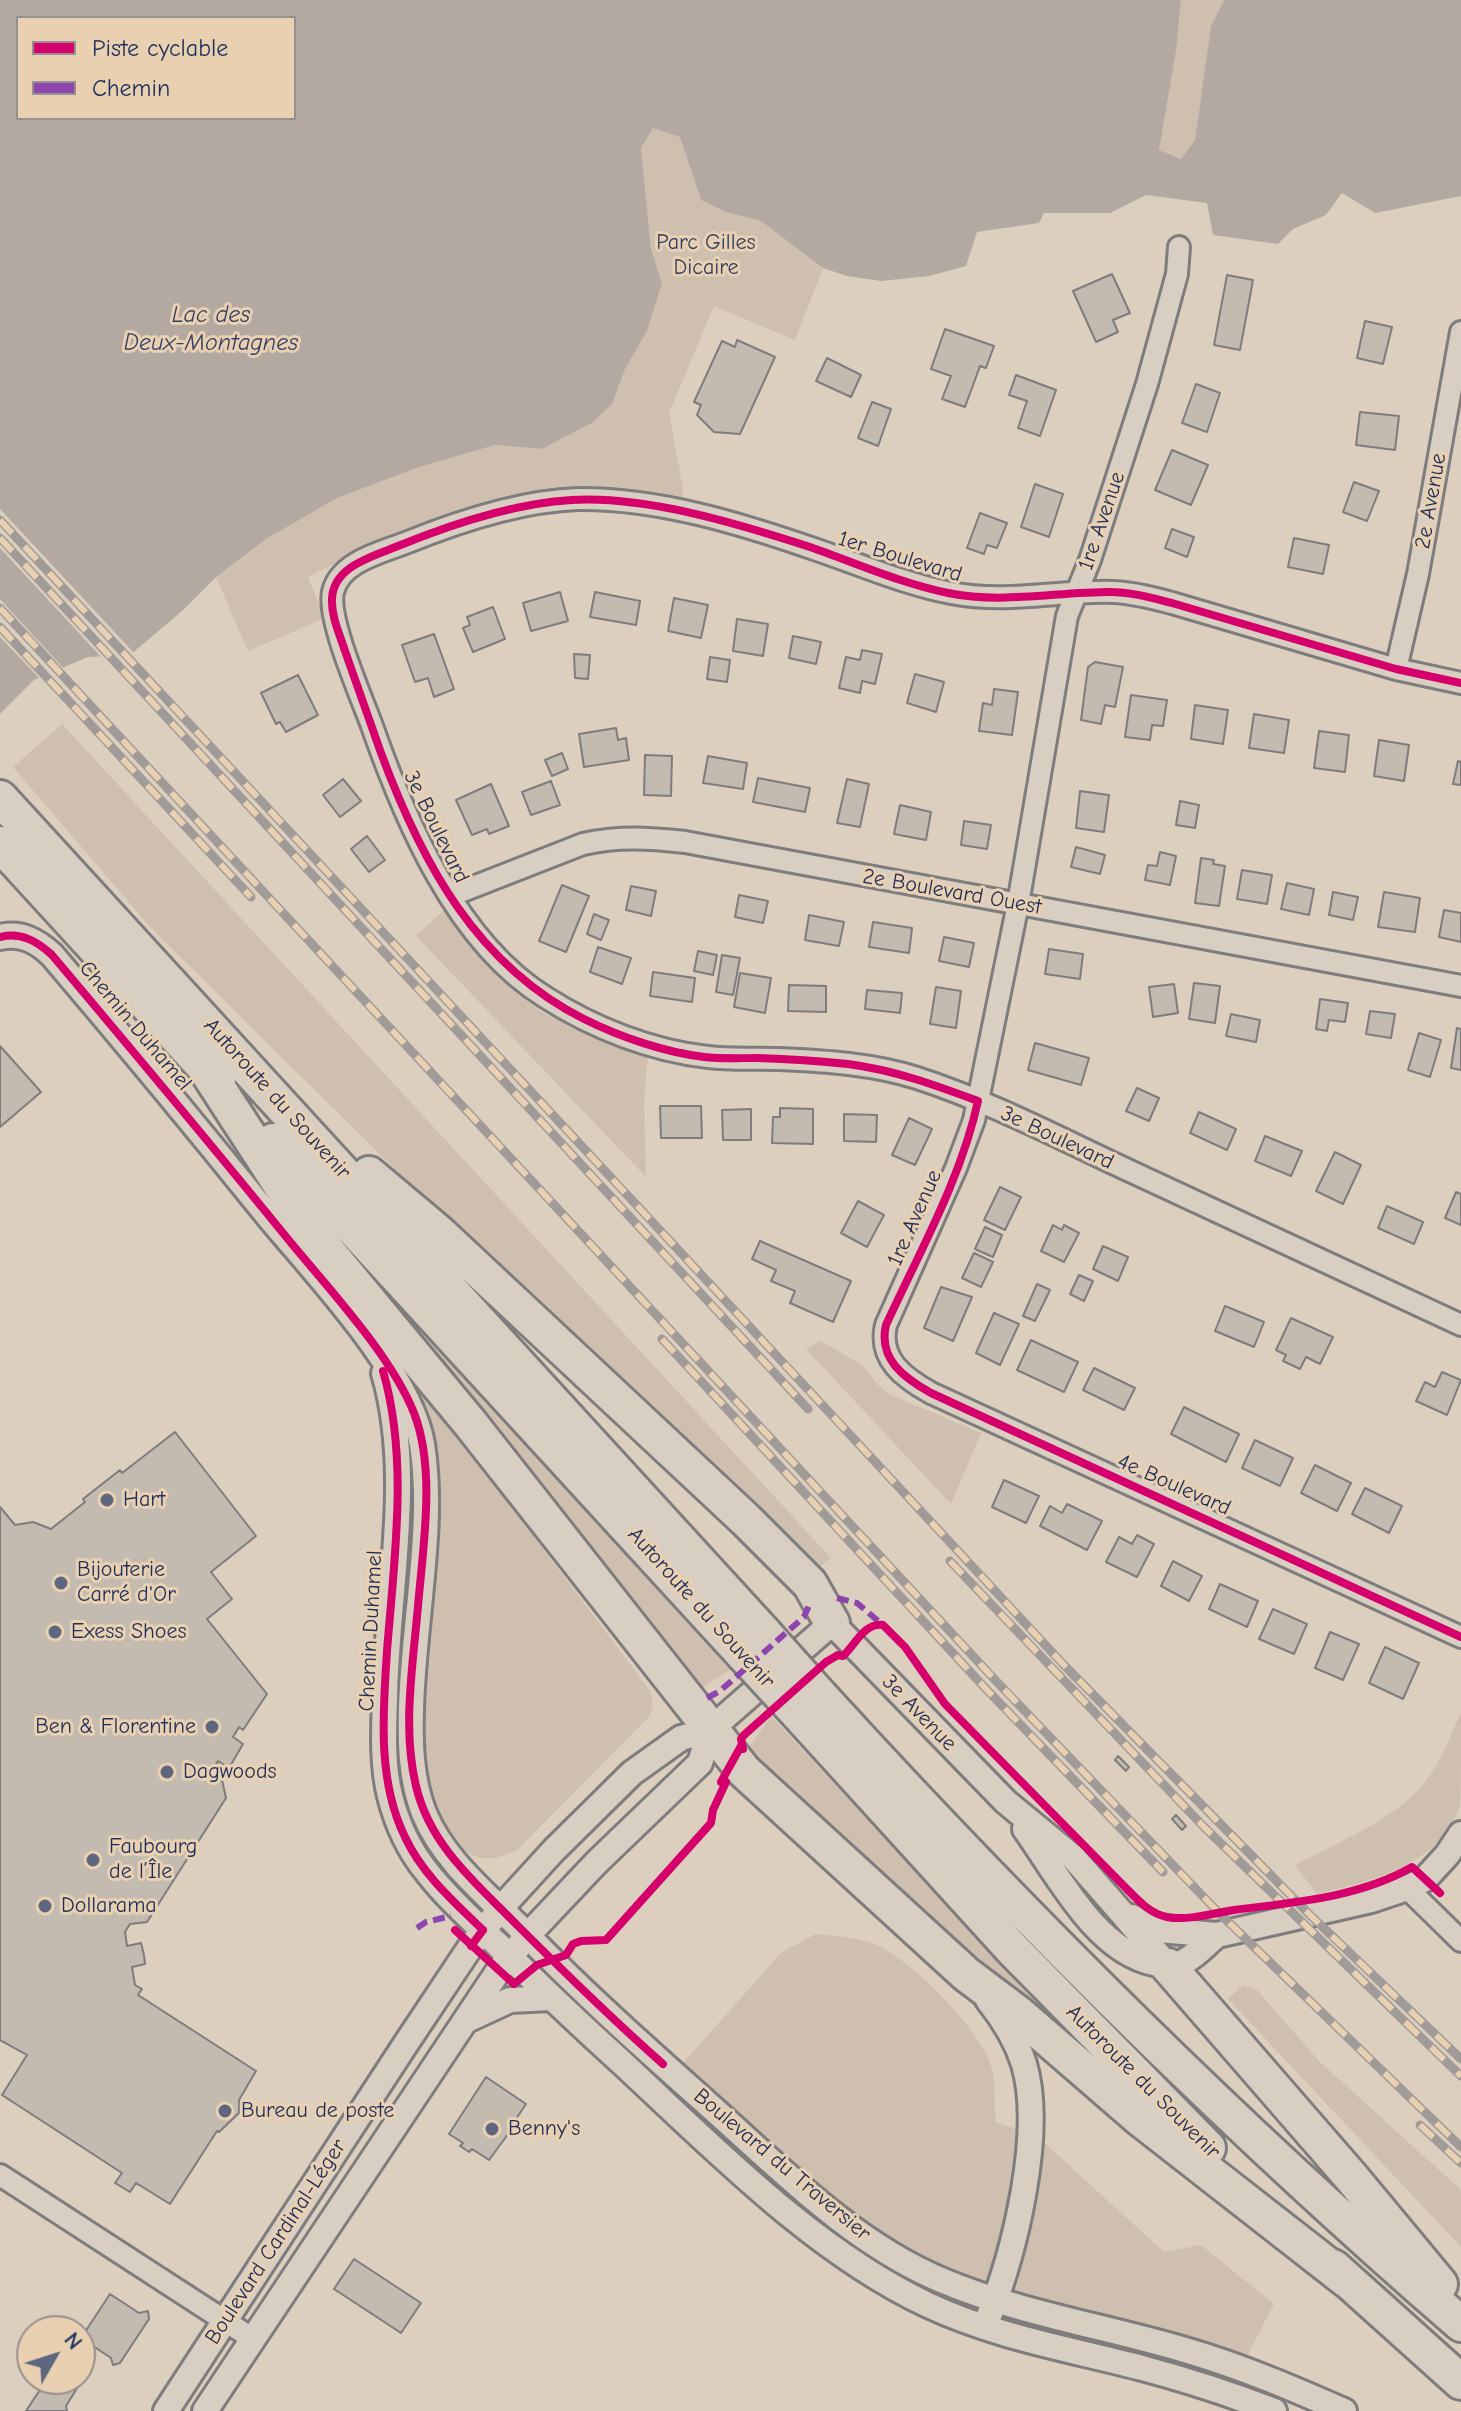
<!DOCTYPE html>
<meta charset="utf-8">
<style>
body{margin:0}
#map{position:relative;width:1461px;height:2411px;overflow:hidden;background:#dccfbe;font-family:"Comic Neue",sans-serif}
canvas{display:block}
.legend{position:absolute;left:16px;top:16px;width:280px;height:104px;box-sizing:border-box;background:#e9d0b1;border:2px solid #979090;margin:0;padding:10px 14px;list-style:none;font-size:24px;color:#1b2f5e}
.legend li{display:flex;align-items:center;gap:16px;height:40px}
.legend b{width:40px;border:2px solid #979090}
.north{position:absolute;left:16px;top:2315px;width:80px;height:80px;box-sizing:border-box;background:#e9d0b1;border:2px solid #979090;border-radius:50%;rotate:51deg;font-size:22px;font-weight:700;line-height:32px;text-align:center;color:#1b2f5e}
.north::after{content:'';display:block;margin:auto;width:28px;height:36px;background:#5f6780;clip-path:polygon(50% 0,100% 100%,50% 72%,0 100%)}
</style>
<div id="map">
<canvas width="1461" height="2411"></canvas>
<ul class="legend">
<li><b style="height:10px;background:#d6006c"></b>Piste cyclable</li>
<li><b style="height:10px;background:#8e44ad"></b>Chemin</li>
</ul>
<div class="north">N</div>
</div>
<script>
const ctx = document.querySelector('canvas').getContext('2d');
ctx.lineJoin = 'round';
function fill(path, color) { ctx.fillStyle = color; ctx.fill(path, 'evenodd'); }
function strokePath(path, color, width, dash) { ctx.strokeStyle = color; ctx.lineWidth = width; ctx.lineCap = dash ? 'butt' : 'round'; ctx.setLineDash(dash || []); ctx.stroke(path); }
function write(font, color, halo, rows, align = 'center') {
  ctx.font = font + ' "Comic Neue",sans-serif'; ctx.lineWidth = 6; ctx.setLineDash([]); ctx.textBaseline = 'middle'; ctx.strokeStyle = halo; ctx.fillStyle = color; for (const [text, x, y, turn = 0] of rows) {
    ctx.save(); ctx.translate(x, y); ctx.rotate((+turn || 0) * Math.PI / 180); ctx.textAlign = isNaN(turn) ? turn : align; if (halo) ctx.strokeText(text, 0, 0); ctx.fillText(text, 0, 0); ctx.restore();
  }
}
fill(new Path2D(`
 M1181 0H1224L1211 26 1195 140 1182 159 1159 150 1176 51Z
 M653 128 680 136 701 200 726 212 761 221 823 268 795 340 714 306 669 413 683 488V502C651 498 618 491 586 490 488 489 394 532 308 577L325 618 248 651 216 577 266 539 337 498 419 467 495 445 542 449 591 424 612 404 625 369 647 331 662 283 651 249 641 148Z
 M62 724 831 1558 816 1570 512 1285 150 927 13 767Z
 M445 909C462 931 478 959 499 978 543 1021 591 1038 648 1054L644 1101 646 1177 416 936Z
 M325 1224 730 1670 696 1692Z
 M821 1341 862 1365 879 1386 889 1394 981 1433 951 1504 806 1349Z
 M407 1368 651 1692 653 1708 647 1719 518 1849C456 1884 435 1811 424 1765L432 1439Z
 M1461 1712C1461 1732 1461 1791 1460 1806 1439 1866 1371 1881 1317 1894L1295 1865C1334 1844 1397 1819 1424 1783 1441 1762 1450 1737 1461 1712Z
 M771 1716 1094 2063 1091 2067 746 1752Z
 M816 1934C835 1936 859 1937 877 1945 912 1961 980 2029 991 2066 996 2083 994 2104 996 2122L1037 2136 1164 2252 1201 2245 1274 2304 1247 2356C1174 2329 1097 2319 1023 2296 954 2274 891 2241 834 2197L682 2064 782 1952Z
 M1243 1985 1257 1990 1319 2061 1461 2190V2247L1228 1999Z`), '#cfbfae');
fill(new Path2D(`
 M0 0H1181L1176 51 1159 150 1181 159 1195 140 1211 26 1224 0H1461V196L1375 213 1342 193 1326 215 1293 229 1278 244 1213 235 1207 203 1146 195 1110 213H1044L1039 223 977 232 966 266 929 276 881 281 847 276 823 268 761 221 726 212 701 200 680 137 653 128 641 148 651 249 662 283 647 331 625 369 612 404 592 423 542 449 495 445 419 467 337 498 266 539 216 577 182 611 130 655 88 657 34 680 0 714ZM18 18H294V118H18Z`), '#b3a9a1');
fill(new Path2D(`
 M0 509 136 655 131 659 104 660 0 548Z
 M0 599 66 671 42 681 0 637Z`), '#dccfbe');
const building = new Path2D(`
 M1112 274 1130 313 1113 320 1118 332 1096 342 1073 291Z
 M1227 275 1253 280 1240 350 1214 345Z
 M1365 321 1392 327 1383 364 1357 358Z
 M945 329 994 346 986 368 980 366 965 407 942 399 951 376 931 369Z
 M737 340 775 357 740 434 714 432 697 415 701 405 694 402 722 341 735 347Z
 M827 358 861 375 851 397 816 381Z
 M1016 375 1056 390 1040 436 1018 428 1027 401 1009 395Z
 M1196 384 1220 393 1207 432 1182 423Z
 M872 402 891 409 878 446 858 438Z
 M1360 412 1399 416 1395 450 1356 445Z
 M1172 450 1208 465 1191 505 1155 490Z
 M1354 482 1379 491 1367 521 1343 512Z
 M1035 484 1063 494 1049 537 1021 527Z
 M980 513 1007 523 997 548 987 545 984 554 967 548Z
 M1172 529 1194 537 1187 557 1165 548Z
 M1294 538 1329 545 1323 574 1288 567Z
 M560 592 568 621 531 631 523 603Z
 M595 592 640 601 636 625 590 617Z
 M674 598 708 605 701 638 668 631Z
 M493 607 505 639 473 652 463 628 470 625 467 617Z
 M737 619 768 624 763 656 733 651Z
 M434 634 454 689 434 697 428 678 415 682 402 645Z
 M793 636 821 642 816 664 789 658Z
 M862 650 882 654 875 684 862 681 860 693 839 688 846 657 860 660Z
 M574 654 590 655 588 679 575 678Z
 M710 657 730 660 727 682 707 679Z
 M1095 662 1123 667 1115 707 1105 705 1101 724 1081 720 1088 667Z
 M915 674 944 682 936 712 907 703Z
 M298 675 318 715 286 732 280 722 276 724 261 693Z
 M994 689 1018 692 1012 735 979 731 983 703 992 705Z
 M1131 695 1167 700 1163 726 1152 725 1150 740 1125 737Z
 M1195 705 1228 710 1223 744 1191 739Z
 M1254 714 1289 720 1284 753 1249 748Z
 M616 728 618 740 626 738 629 760 584 767 579 734Z
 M1319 731 1349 735 1345 772 1314 768Z
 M1379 740 1409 745 1404 781 1374 776Z
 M562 753 568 769 552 776 545 760Z
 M645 755 672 756 671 796 644 795Z
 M708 756 747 763 743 789 703 783Z
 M1458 761 1461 762V785L1453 784Z
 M758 778 810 788 805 812 753 802Z
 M343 779 361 801 340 817 323 795Z
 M847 779 869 784 860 827 837 823Z
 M551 781 560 805 531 815 522 792Z
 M491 784 509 826 489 834 487 829 472 835 456 800Z
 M1080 791 1109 795 1104 832 1076 828Z
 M1180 801 1199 805 1195 828 1176 825Z
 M900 805 931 812 926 840 894 834Z
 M964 821 991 825 987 849 961 845Z
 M367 836 385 860 369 872 351 849Z
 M1076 847 1105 855 1100 874 1071 867Z
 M1160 852 1176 856 1170 885 1145 880 1148 865 1157 866Z
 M1201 858 1214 860 1213 864 1225 866 1219 906 1195 903Z
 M1242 870 1272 875 1267 904 1237 899Z
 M1287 883 1314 889 1309 915 1281 909Z
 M562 885 589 896 566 952 539 941Z
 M631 886 656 891 651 916 626 910Z
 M1333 892 1358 897 1353 920 1329 915Z
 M1384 892 1420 898 1415 932 1378 927Z
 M739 895 768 901 763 923 735 917Z
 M1444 910 1461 913V942L1439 937Z
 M594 914 609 920 601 940 587 934Z
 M809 915 844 922 839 946 805 940Z
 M873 922 912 928 909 953 869 947Z
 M944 937 974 943 969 967 939 961Z
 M598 947 631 958 622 984 590 972Z
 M1049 949 1083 954 1080 979 1045 974Z
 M698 951 717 955 713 975 694 971Z
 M722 955 740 958 733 995 716 992Z
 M653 972 695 978 692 1002 650 996Z
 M740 973 771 978 765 1013 734 1007Z
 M1194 983 1220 986 1215 1023 1189 1019Z
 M1174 984 1178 1013 1153 1017 1149 987Z
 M789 985 826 986V1012L788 1011Z
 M936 987 961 991 956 1028 930 1024Z
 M867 990 902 993 900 1013 865 1009Z
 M1320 999 1348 1003 1345 1022 1329 1020 1327 1031 1316 1029Z
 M1370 1011 1395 1014 1391 1038 1366 1034Z
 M1231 1014 1260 1020 1256 1042 1226 1036Z
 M1457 1028 1461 1029V1070L1451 1068Z
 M1419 1033 1441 1040 1430 1077 1408 1070Z
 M1035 1043 1089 1058 1081 1085 1028 1070Z
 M0 1046 41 1092 0 1127Z
 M1137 1088 1159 1098 1149 1121 1126 1111Z
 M660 1106H701L702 1138H661Z
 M780 1108 813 1109V1144L772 1143 773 1117H780Z
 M751 1109V1140H723L722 1110Z
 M1199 1112 1236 1129 1227 1150 1190 1133Z
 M844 1114 877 1115 876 1142 844 1141Z
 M909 1118 932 1129 915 1165 892 1155Z
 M1265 1136 1302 1151 1291 1176 1255 1161Z
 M1335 1152 1361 1165 1343 1204 1316 1191Z
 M1000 1187 1021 1197 1005 1230 984 1220Z
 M1456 1192 1461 1194V1225L1445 1218Z
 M858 1201 884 1215 867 1247 841 1233Z
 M1387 1206 1423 1222 1414 1244 1378 1228Z
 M1053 1225 1062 1230 1064 1225 1079 1233 1064 1262 1041 1251Z
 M985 1227 1002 1235 993 1257 975 1249Z
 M760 1241 851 1281 833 1322 790 1303 795 1291 771 1281 776 1270 752 1259Z
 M1103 1246 1128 1257 1118 1281 1093 1269Z
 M974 1253 993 1262 981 1287 962 1278Z
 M1079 1275 1093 1281 1084 1301 1070 1294Z
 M1037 1284 1050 1290 1035 1321 1023 1316Z
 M941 1287 972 1297 953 1341 924 1328Z
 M1225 1306 1264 1322 1254 1347 1215 1331Z
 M994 1313 1019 1324 1000 1365 976 1353Z
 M1291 1318 1333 1337 1320 1364 1306 1357 1300 1369 1283 1361 1286 1355 1276 1350Z
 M1031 1340 1078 1362 1064 1392 1017 1370Z
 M1094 1368 1135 1388 1124 1410 1083 1390Z
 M1442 1372 1461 1380 1447 1415 1416 1401 1425 1382 1435 1387Z
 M1184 1407 1239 1434 1226 1462 1171 1434Z
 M175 1432 256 1536 211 1572 232 1599 207 1619 267 1694 243 1730 239 1727 233 1737 243 1744 229 1768 218 1761 211 1773 222 1780 226 1798 147 1922 130 1924 125 1932 127 1946 141 1943 144 1955 145 1964 132 1967 135 1985 142 1989 138 1995 256 2071 239 2100V2113L219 2132 217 2131 170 2204 136 2183 130 2192 115 2183 122 2173 2 2095 27 2055 0 2040V1507L15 1525 33 1522 51 1529 85 1502 83 1499 120 1470 122 1473Z
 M1255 1440 1293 1458 1280 1486 1242 1468Z
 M1315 1465 1351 1483 1337 1511 1301 1493Z
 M1004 1480 1039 1496 1026 1523 992 1507Z
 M1365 1488 1402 1506 1389 1533 1352 1514Z
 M1067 1504 1102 1521 1087 1550 1040 1526 1050 1506 1062 1513Z
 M1137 1535 1154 1544 1137 1577 1106 1562 1119 1537 1132 1544Z
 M1173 1561 1202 1576 1189 1601 1161 1586Z
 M1220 1584 1258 1601 1247 1627 1209 1609Z
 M1273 1609 1307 1624 1294 1654 1259 1639Z
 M1330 1632 1359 1644 1343 1680 1315 1668Z
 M1385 1647 1419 1663 1403 1699 1369 1683Z
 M1118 1756 1129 1767 1126 1771 1115 1760Z
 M1176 1815 1186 1826 1182 1830 1172 1819Z
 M486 2077 526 2104 512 2125 514 2126 489 2160 472 2149 469 2152 460 2146 463 2143 449 2134Z
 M354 2259 421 2303 401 2333 334 2289Z
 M110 2294 139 2313 148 2311 149 2319 120 2363 113 2365 111 2358 81 2338Z
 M47 2379H69L79 2385 66 2406 67 2411H26Z`);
fill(building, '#c3bab0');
strokePath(building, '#7e7c7d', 2);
const minor = new Path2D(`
 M1179 247 1177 274 1147 384 1090 560 1067 616 1018 904 974 1120 956 1168 886 1325C878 1359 904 1378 931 1393L1461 1637
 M1396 669 1418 574 1461 332
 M1461 683 1396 669 1172 603C1153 598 1134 593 1114 592 1059 590 1008 604 951 593 905 584 861 565 817 550 742 524 658 498 578 499 521 501 460 521 408 542 383 552 340 561 333 592 327 619 361 696 372 726 405 820 456 942 545 997 593 1028 652 1051 708 1057 732 1060 755 1058 779 1059 825 1061 873 1064 917 1078 991 1102 1061 1139 1132 1172 1242 1223 1351 1274 1461 1325
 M450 896 583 844C618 836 649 838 685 842L1461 986
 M1407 1888 1461 1941
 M0 2175 253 2339`);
const tertiary = new Path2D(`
 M0 937C21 932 37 941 52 955 126 1042 198 1129 269 1217 316 1274 410 1372 422 1444 435 1525 413 1625 411 1709 410 1744 411 1780 424 1813 444 1862 490 1897 526 1934 588 1998 654 2056 720 2115 788 2176 856 2244 941 2280 1019 2313 1104 2326 1185 2350 1240 2366 1292 2388 1344 2411
 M384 1373C414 1475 387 1592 385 1696 384 1729 382 1764 390 1796 397 1824 409 1850 427 1872 447 1898 473 1921 497 1944 537 1984 578 2023 620 2061 713 2147 813 2251 928 2305 996 2337 1069 2349 1142 2368 1187 2380 1231 2394 1274 2411
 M1025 1829C1058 1875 1096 1951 1154 1963 1162 1965 1170 1967 1178 1964 1192 1960 1206 1944 1217 1935
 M1132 1917 1159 1930 1217 1935 1371 1900 1407 1888 1425 1879 1447 1855 1461 1834
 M988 2000C1004 2020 1016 2039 1024 2064 1044 2132 1015 2251 989 2316
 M469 2019 510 2000 551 1998
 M166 2411 407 2042 471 1946 501 1908 554 1850 632 1773 681 1738 710 1730 832 1623 1006 1802 1073 1857 1168 1966
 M205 2411 499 1970 528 1935 597 1862 700 1763 710 1730`);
const trunk = new Path2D(`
 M0 798 765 1634
 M0 844 218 1082
 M203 1065 310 1230 470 1423 744 1771 966 1974 1019 2014 1138 2117 1348 2281
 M273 1141 743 1654
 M369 1174 438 1232 746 1520 810 1584 832 1623
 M824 1700C1025 1920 1236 2129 1461 2324
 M803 1719 1013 1950 1208 2148
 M1168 1966 1352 2178 1440 2284
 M1333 2267 1461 2382`);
strokePath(minor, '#7e7c7d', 26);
strokePath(tertiary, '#7e7c7d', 30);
strokePath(trunk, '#7e7c7d', 40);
strokePath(minor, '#d8cec2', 20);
strokePath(tertiary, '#d8cec2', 24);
strokePath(trunk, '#d8cec2', 34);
const rail = new Path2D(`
 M0 520 1063 1664 1310 1915 1461 2059
 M0 538 808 1409
 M0 608 997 1682 1219 1913 1461 2147
 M0 627 251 897
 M662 1339 987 1690 1163 1872
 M950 1561 1204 1827 1461 2076
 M1420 2125 1461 2163`);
strokePath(rail, '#a09b99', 9);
strokePath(rail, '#e9d0b1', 6, [18]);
const trunkBridge = new Path2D(`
 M765 1634 824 1700
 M743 1654 803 1719`);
strokePath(trunkBridge, '#7e7c7d', 40, []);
strokePath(trunkBridge, '#d8cec2', 34);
strokePath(new Path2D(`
 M837 1598 857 1603 883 1625
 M707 1698 720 1691 804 1617 810 1603
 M417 1928 426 1922 451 1916
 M77 2331V2330`), '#8e44ad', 6, [12, 6]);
strokePath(new Path2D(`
 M1461 683 1396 669 1172 603C1152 598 1131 592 1110 592 1055 592 1002 604 948 593 900 583 856 563 810 547 739 524 648 496 572 500 514 503 452 524 398 546 374 556 333 566 332 599 331 616 340 635 345 651 357 685 369 719 381 753 421 861 476 965 584 1019 620 1037 664 1052 704 1057 722 1059 740 1058 758 1058 788 1059 819 1061 848 1064 894 1070 935 1085 978 1101 961 1179 919 1253 886 1325 878 1359 904 1378 931 1393L1461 1637
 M0 937C21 932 37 941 52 955 133 1051 213 1147 292 1244 331 1291 392 1357 414 1413 436 1469 423 1547 418 1606 413 1664 402 1729 416 1786 430 1846 476 1883 517 1925 565 1973 612 2019 663 2064
 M383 1371C409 1460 394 1560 387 1651 383 1712 377 1780 405 1837 422 1874 454 1902 483 1930L471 1946
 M743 1749 741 1739 744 1735 826 1662 838 1655 843 1656C855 1645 865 1622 883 1625L905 1647 945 1704 1123 1885C1136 1898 1148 1913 1167 1917 1188 1921 1214 1913 1234 1910 1294 1902 1358 1898 1412 1867L1440 1893
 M455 1930 514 1984 537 1965 566 1955 573 1944 581 1941 606 1940 711 1823 713 1810 726 1782H721L741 1746`), '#d6006c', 8);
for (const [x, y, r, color] of [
 [107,1500,8,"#5f6780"],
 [61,1583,8,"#5f6780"],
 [55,1632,8,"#5f6780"],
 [212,1727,8,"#5f6780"],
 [167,1772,8,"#5f6780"],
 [93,1860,8,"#5f6780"],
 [45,1906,8,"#5f6780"],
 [225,2111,8,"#5f6780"],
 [492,2129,8,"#5f6780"]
]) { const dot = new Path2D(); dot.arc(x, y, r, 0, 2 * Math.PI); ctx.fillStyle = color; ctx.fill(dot); strokePath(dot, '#e9d0b1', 3); }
write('22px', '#2d3d65', '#e9d0b1', [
 ["Parc Gilles",706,243],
 ["Dicaire",706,268]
]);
write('22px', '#1b2f5e', '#e9d0b1', [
 ["2e Avenue",1431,501,-80],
 ["1re Avenue",1102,521,-71],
 ["1er Boulevard",900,557,17],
 ["3e Boulevard",436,827,64],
 ["2e Boulevard Ouest",952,892,10],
 ["Chemin Duhamel",135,1026,50],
 ["Autoroute du Souvenir",277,1099,48],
 ["3e Boulevard",1057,1138,25],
 ["1re Avenue",915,1218,-66],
 ["4e Boulevard",1174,1485,24],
 ["Autoroute du Souvenir",701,1608,48],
 ["Chemin Duhamel",371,1631,-87],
 ["3e Avenue",919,1713,46],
 ["Autoroute du Souvenir",1143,2082,45],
 ["Boulevard du Traversier",782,2165,40],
 ["Boulevard Cardinal-Léger",276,2242,-57]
]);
write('22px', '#1b2f5e', '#e9d0b1', [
 ["Hart",123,1500],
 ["Bijouterie",77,1570],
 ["Carré d'Or",77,1595],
 ["Exess Shoes",71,1632],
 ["Ben & Florentine",196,1727,"right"],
 ["Dagwoods",183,1772],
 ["Faubourg",109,1847],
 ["de l’Île",109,1872],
 ["Dollarama",61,1906],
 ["Bureau de poste",241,2111],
 ["Benny's",508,2129]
], 'left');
write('italic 24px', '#2f3f66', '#e9d0b1', [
 ["Lac des",211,315],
 ["Deux-Montagnes",211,343]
]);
</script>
